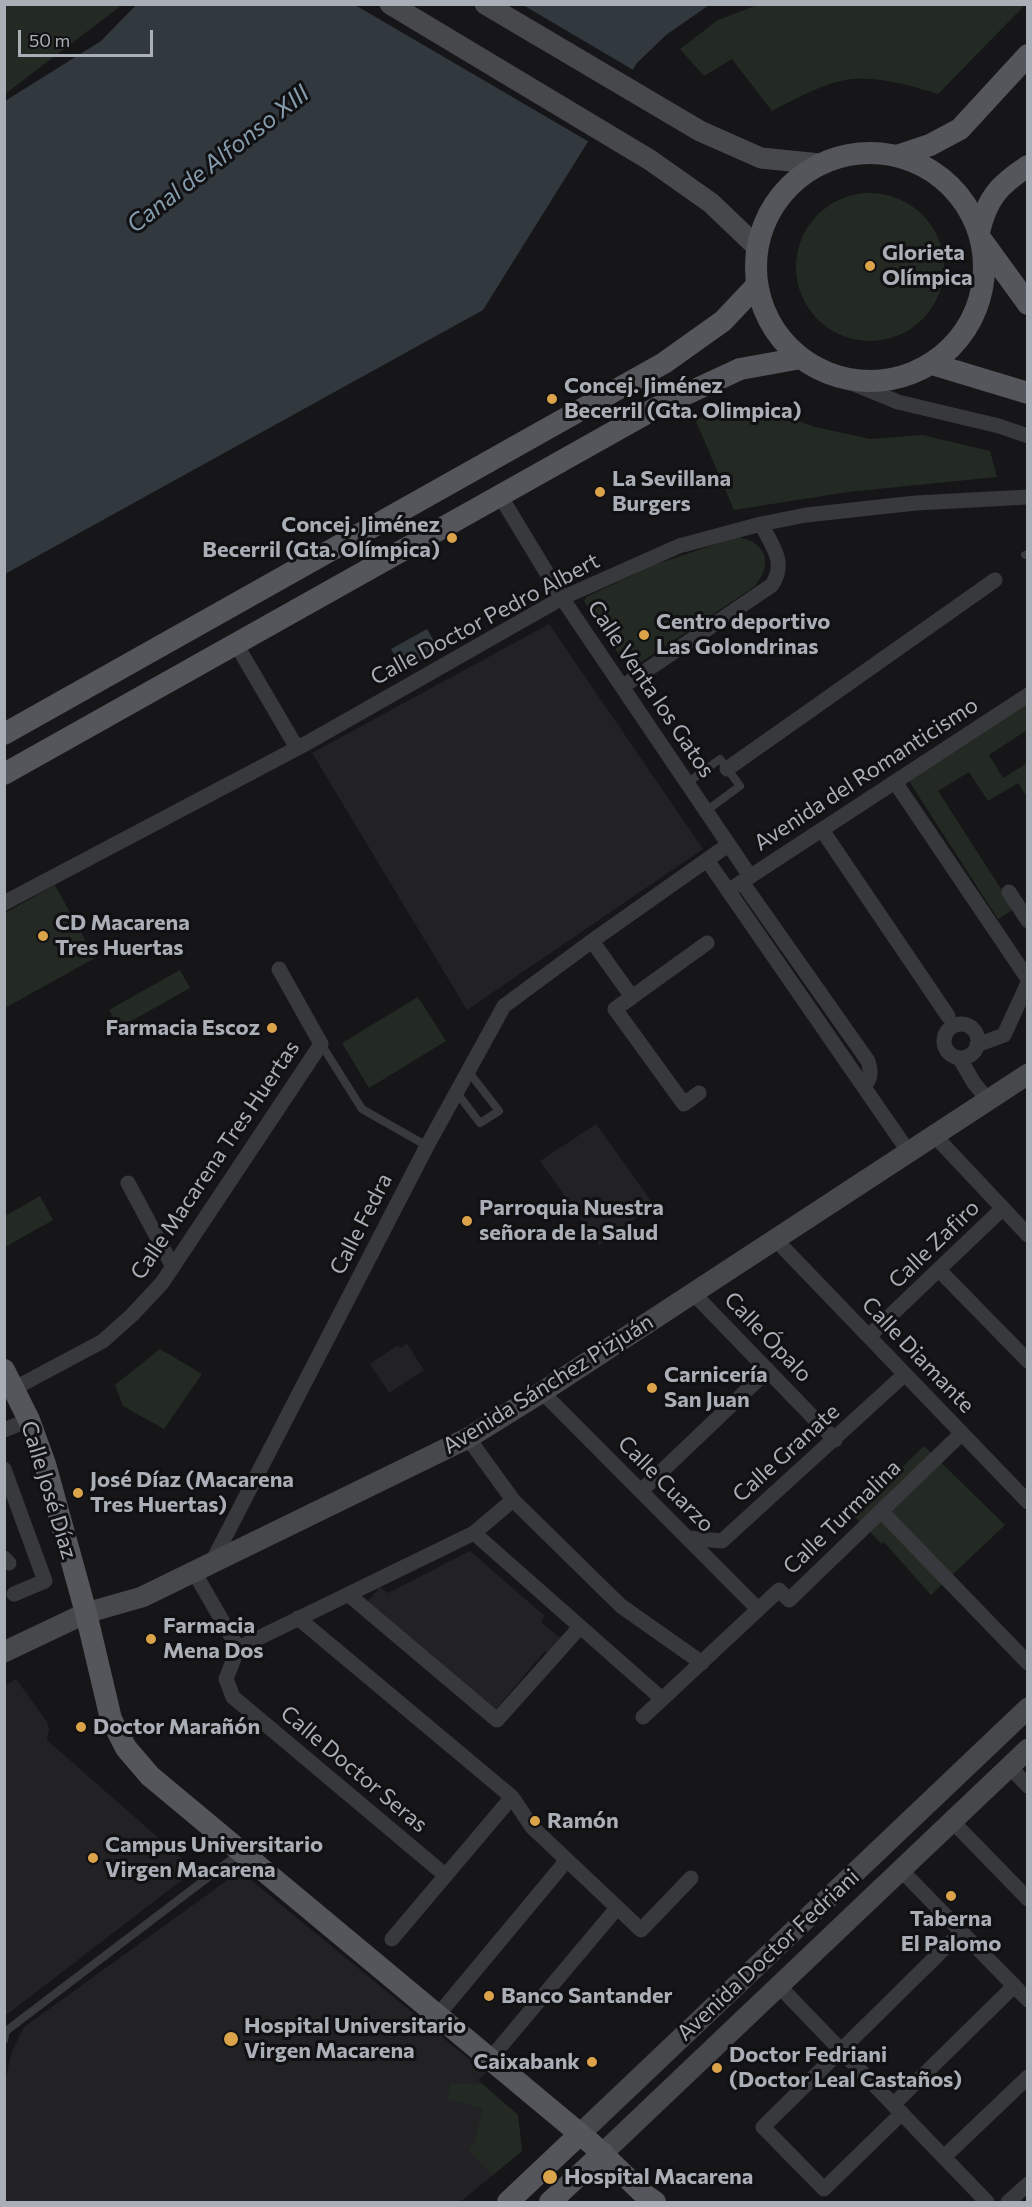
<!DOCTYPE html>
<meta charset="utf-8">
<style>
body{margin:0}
#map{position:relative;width:1032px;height:2207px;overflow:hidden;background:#161618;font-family:Commissioner,sans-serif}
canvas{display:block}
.frame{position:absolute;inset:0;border:6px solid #aaaeb6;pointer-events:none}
.scale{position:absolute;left:18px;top:30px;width:135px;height:27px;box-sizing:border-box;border:3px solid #aaaeb6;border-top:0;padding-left:8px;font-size:18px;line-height:21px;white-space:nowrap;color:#aaaeb6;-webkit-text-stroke:4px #111113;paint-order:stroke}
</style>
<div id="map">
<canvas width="1032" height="2207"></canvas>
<div class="frame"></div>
<div class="scale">50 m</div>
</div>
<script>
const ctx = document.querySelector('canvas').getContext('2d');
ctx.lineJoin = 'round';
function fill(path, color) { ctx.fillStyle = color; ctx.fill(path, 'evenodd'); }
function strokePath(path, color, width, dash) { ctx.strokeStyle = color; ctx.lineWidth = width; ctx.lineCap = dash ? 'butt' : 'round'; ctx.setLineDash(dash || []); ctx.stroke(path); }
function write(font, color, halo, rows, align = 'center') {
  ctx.font = font + ' Commissioner,sans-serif'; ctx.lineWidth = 6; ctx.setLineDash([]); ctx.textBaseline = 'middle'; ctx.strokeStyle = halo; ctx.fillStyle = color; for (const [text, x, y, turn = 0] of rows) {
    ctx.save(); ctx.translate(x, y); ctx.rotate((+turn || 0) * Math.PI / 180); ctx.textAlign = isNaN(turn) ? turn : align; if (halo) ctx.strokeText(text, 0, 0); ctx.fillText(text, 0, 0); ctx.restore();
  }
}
fill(new Path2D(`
 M549 624 703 849 467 1010 312 753Z
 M596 1124 654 1205 599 1245 540 1161Z
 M407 1344 424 1370 389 1393 370 1364 398 1345 400 1348Z
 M470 1551 545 1616 541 1622 564 1641 552 1656 545 1651 495 1710 367 1602 380 1587 388 1593Z
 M16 1679 47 1722 49 1729 47 1740 195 1870 5 2016 4 1686Z
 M240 1871 486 2073 478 2080 518 2115 522 2151 460 2202H5V2081L12 2051 24 2027Z`), '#222225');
fill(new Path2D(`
 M5 4H122V5L5 94Z
 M760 4H1025V5L938 94C913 86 878 76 851 79 823 83 797 98 772 111L732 59 704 76 680 49 718 20Z
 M796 267a74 74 0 1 1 148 0a74 74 0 1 1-148 0Z
 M758 407 815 427 871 439 922 435 990 451 997 477 848 492 734 510 695 419Z
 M737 537C768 542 773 565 754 587L629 670 584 601 586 597 654 565Z
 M1027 704V730L989 755 1003 778 1027 763V797L1018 783 988 801 969 772 938 791 1014 909 998 919 909 781Z
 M55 885 95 958 5 1008V913Z
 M180 970 190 988 119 1028 109 1010Z
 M418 997 446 1041 369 1088 342 1043Z
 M40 1196 53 1220 5 1247V1216Z
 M160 1349 202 1374 164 1429 123 1406 115 1385Z
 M924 1446 1005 1525 931 1595 884 1542 882 1544 853 1515Z
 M451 2084H482L518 2115 522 2151 493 2175 468 2149 475 2142 483 2108 447 2099Z`), '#232a23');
fill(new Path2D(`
 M136 5H709L666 35 637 63 483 310 5 574V101L101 41Z
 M427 629 439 650 403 670 391 649Z`), '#31393f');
fill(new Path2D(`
 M355 5H523L635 71 591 143Z`), '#161618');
strokePath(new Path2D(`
 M1025 555 1028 554
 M687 783 720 759 740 786 706 811
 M321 1044 362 1109 427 1146
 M457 1093 480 1123 499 1111 468 1071
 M4 2040 6 2031 240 1853`), '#38393c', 8);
strokePath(new Path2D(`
 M837 377 898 402 999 426 1028 436
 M499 494 562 598 750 876
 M236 644 297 748
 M622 687 772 585C787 562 772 546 761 524
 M727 769 995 580
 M895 782 1028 979
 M822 830 948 1016
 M707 860 908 1151
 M742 882 868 1061C871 1070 872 1080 863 1086
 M728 891 1028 695
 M1009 892 1028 921
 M4 903 307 743 562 598 679 546 761 524 806 515 916 503 1028 497
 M592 941 632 997 615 1009 684 1104 699 1093
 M632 997 707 943
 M944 1041a17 17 0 1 1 34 0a17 17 0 1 1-34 0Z
 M977 1045 1004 1035 1028 983
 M960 1059 974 1083 987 1099
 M934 1135 1028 1235
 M128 1183 173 1267
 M775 1239 1028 1502
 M939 1270 1028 1361
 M693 1293 835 1440
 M869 1336 1003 1208
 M15 1388 103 1341 132 1315 162 1283 321 1044 279 969
 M542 1392 758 1609
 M4 1430 29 1420
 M468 1438 513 1500 621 1606 702 1663
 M4 1469 45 1581 14 1594
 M641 1491 768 1370
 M881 1511 1028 1663
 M474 1533 661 1698
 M689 1538 722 1541 905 1374
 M4 1558 9 1563
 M212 1562 427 1146 504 1006 592 941 728 845
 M194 1572 238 1648
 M349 1595 497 1720 580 1627
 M298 1618 512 1797 532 1827 641 1930 691 1878
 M643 1717 779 1590 789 1600 962 1433
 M1009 1766 1028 1786
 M952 1821 1028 1899
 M901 1870 1028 2000
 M445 1875 233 1697 226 1679 238 1648 474 1533 513 1500
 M392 1939 512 1797
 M779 1986 987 2202
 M438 2015 567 1860
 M490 2059 617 1908
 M894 2104 1014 1986
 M902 2113 824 2189 763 2127 961 1932
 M944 2157 1028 2077
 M1008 2202 1028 2184`), '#38393c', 15);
strokePath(new Path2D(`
 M390 4 650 160 711 203 757 247
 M485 4 700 131 761 158 820 164
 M4 1652 86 1613 142 1597 468 1438 542 1392 1028 1074
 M580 2134 1028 1708
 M603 2153 1028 1749`), '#46484c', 21);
strokePath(new Path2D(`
 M756 267a114 114 0 1 1 228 0a114 114 0 1 1-228 0Z
 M897 156 930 145 960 129 1028 55
 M979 232C987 198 999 185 1028 166
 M983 242 1028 304
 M932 364 1028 393
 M4 734 664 363 723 321 757 285
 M4 774 656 408 740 369 801 358
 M4 1370 29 1420 45 1464 86 1613 111 1719 126 1748 150 1776 592 2144 645 2195 655 2202
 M508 2202 580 2134
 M550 2202 603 2153`), '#54565b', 22);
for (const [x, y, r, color] of [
 [870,266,6,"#dca44a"],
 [552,399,6,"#dca44a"],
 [600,492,6,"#dca44a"],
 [452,538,6,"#dca44a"],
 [644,635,6,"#dca44a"],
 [43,936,6,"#dca44a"],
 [272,1028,6,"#dca44a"],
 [467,1221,6,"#dca44a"],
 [652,1388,6,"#dca44a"],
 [78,1493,6,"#dca44a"],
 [151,1639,6,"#dca44a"],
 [81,1727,6,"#dca44a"],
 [535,1821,6,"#dca44a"],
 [93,1858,6,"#dca44a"],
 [951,1896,6,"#dca44a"],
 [489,1996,6,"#dca44a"],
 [231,2039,8,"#dca44a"],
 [592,2062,6,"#dca44a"],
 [717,2068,6,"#dca44a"],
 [550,2177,8,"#dca44a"]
]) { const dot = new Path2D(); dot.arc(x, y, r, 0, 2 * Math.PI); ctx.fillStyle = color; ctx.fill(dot); strokePath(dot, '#111113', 2); }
write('bold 22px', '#aaaeb6', '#111113', [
 ["Glorieta",882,253],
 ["Olímpica",882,278],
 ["Concej. Jiménez",564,386],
 ["Becerril (Gta. Olimpica)",564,411],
 ["La Sevillana",612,479],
 ["Burgers",612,504],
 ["Concej. Jiménez",440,525,"right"],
 ["Becerril (Gta. Olímpica)",440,550,"right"],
 ["Centro deportivo",656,622],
 ["Las Golondrinas",656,647],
 ["CD Macarena",55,923],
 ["Tres Huertas",55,948],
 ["Farmacia Escoz",260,1028,"right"],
 ["Parroquia Nuestra",479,1208],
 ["señora de la Salud",479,1233],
 ["Carnicería",664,1375],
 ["San Juan",664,1400],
 ["José Díaz (Macarena",90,1480],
 ["Tres Huertas)",90,1505],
 ["Farmacia",163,1626],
 ["Mena Dos",163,1651],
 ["Doctor Marañón",93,1727],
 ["Ramón",547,1821],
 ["Campus Universitario",105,1845],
 ["Virgen Macarena",105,1870],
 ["Taberna",951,1919,"center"],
 ["El Palomo",951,1944,"center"],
 ["Banco Santander",501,1996],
 ["Hospital Universitario",244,2026],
 ["Virgen Macarena",244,2051],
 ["Doctor Fedriani",729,2055],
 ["(Doctor Leal Castaños)",729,2080],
 ["Caixabank",580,2062,"right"],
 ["Hospital Macarena",564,2177]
], 'left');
write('22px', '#aaaeb6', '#111113', [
 ["Calle Doctor Pedro Albert",485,619,-28],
 ["Calle Venta los Gatos",651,689,56],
 ["Avenida del Romanticismo",866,774,-33],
 ["Calle Macarena Tres Huertas",215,1160,-56],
 ["Calle Fedra",361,1224,-63],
 ["Calle Zafiro",934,1244,-44],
 ["Calle Ópalo",768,1337,46],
 ["Calle Diamante",918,1355,46],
 ["Avenida Sánchez Pizjuán",548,1384,-32],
 ["Calle Granate",786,1453,-42],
 ["Calle Cuarzo",666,1484,45],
 ["Calle José Díaz",49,1490,73],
 ["Calle Turmalina",842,1517,-44],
 ["Calle Doctor Seras",354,1769,40],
 ["Avenida Doctor Fedriani",768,1955,-43]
]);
write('italic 24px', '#859cad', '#111113', [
 ["Canal de Alfonso XIII",218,159,-38]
]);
</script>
